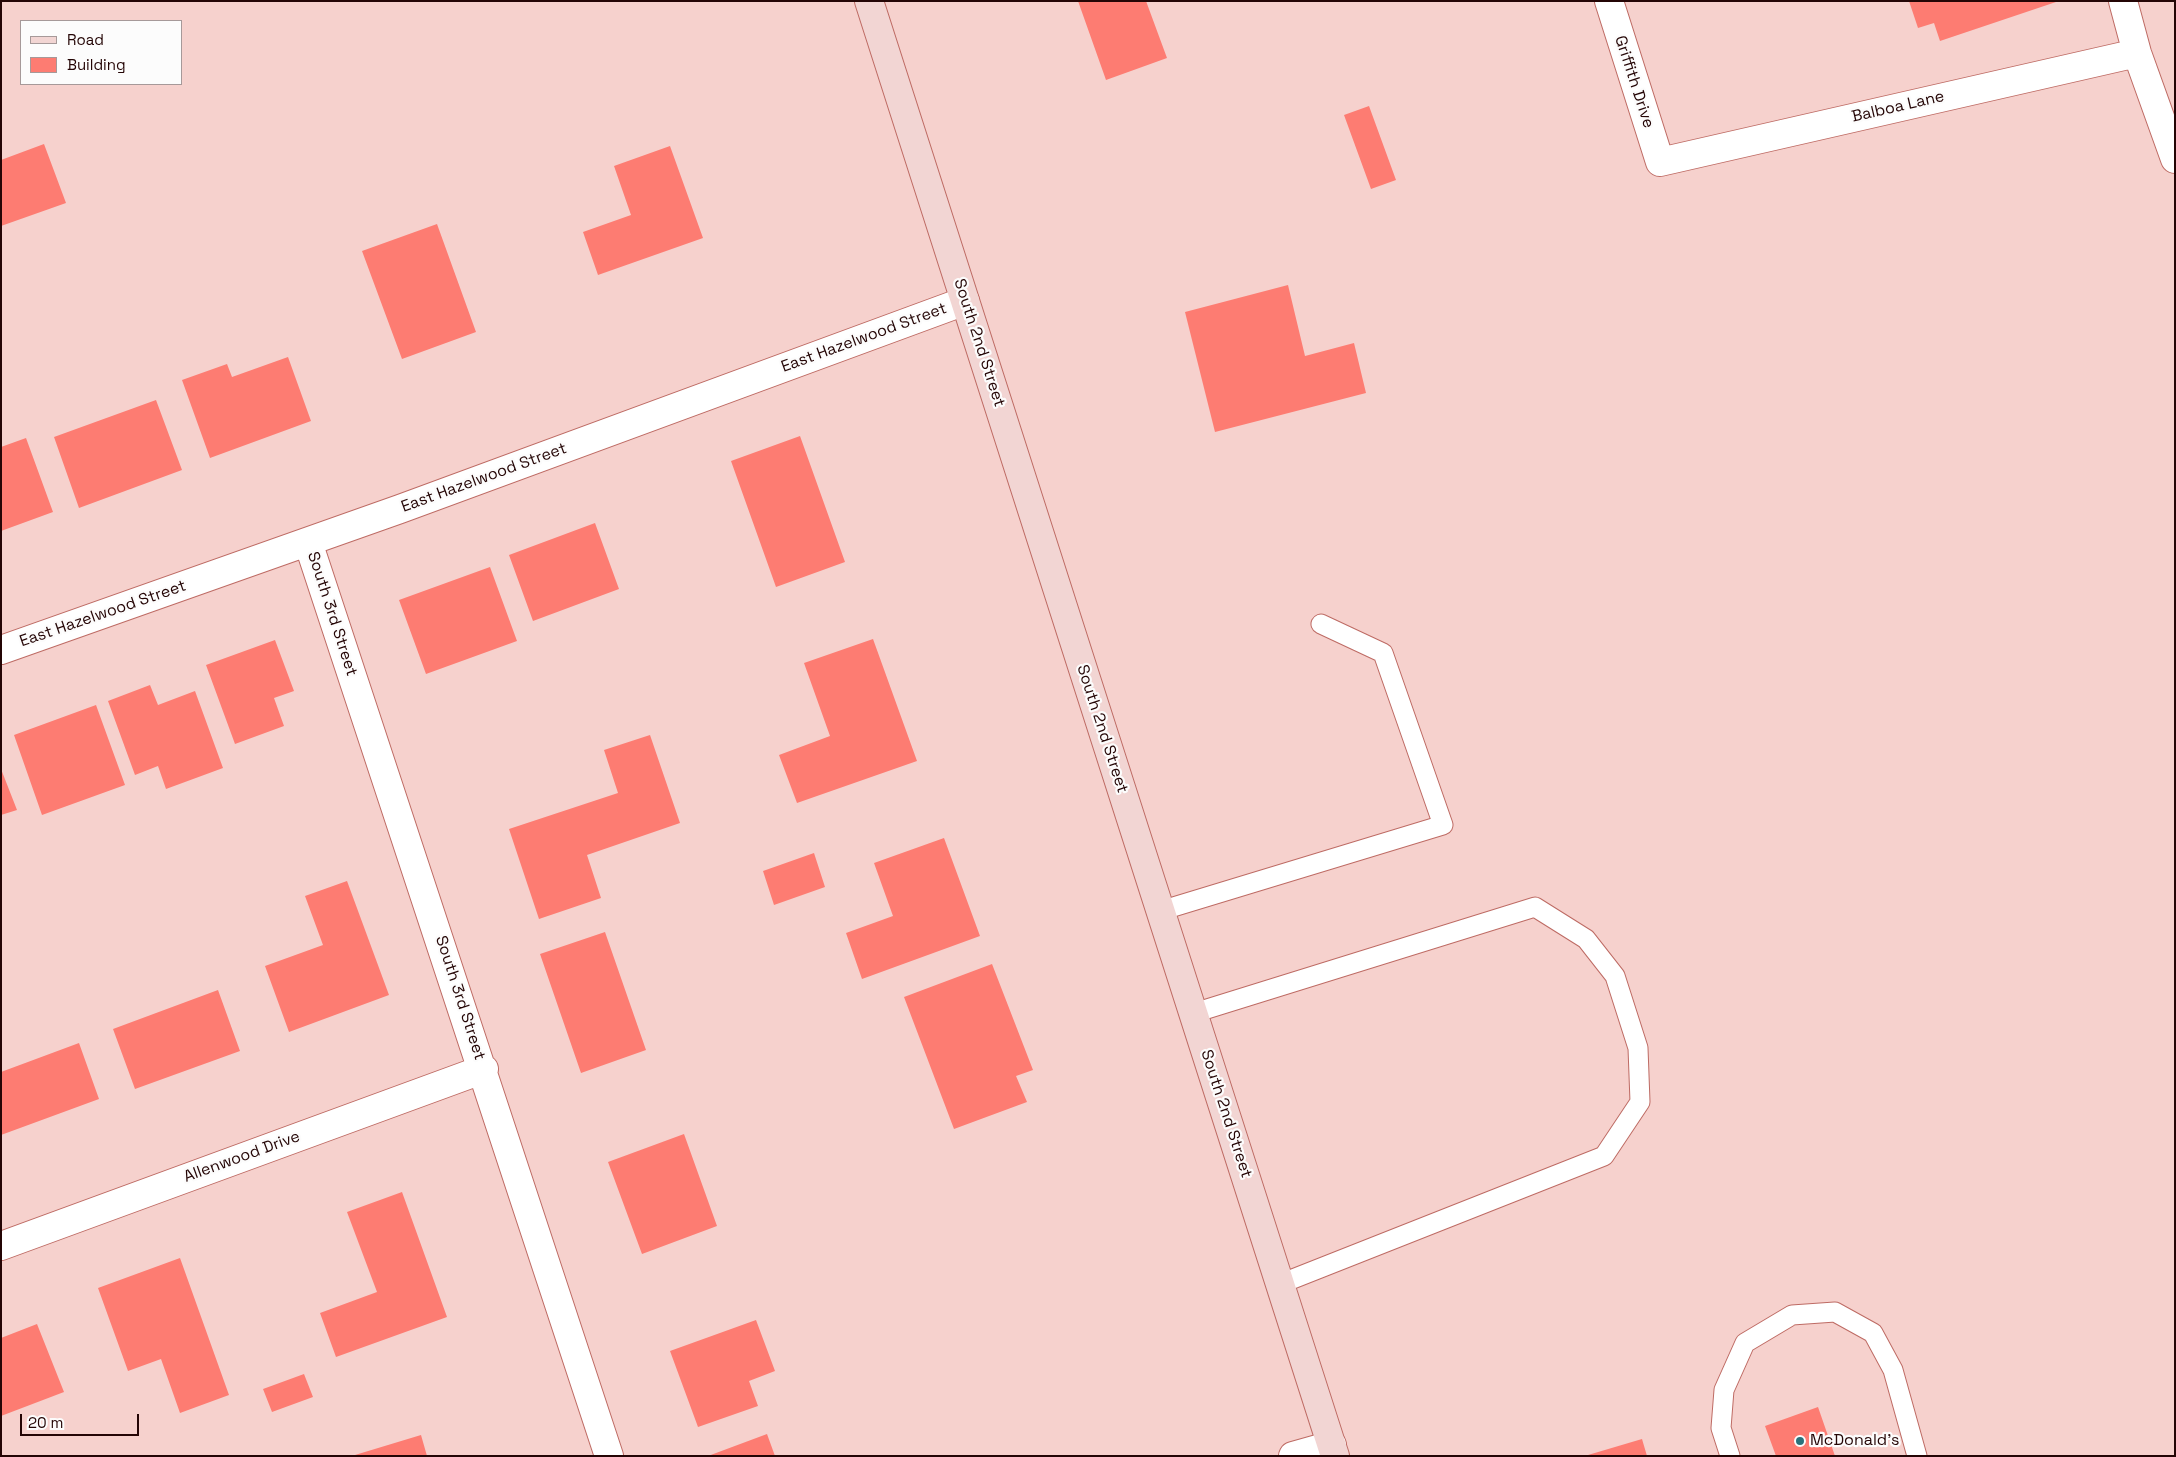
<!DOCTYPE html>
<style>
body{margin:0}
#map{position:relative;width:2176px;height:1457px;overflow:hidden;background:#f6d1cd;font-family:"Space Grotesk",sans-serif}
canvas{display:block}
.frame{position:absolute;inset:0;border:2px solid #240505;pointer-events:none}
.legend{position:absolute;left:20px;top:20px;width:162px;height:65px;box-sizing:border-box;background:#fcfcfc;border:1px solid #a69999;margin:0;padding:6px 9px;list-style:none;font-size:15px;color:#240505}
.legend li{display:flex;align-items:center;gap:10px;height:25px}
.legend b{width:25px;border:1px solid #a69999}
.scale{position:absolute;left:20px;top:1414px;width:119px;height:22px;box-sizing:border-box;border:2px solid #240505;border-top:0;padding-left:6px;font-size:15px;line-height:18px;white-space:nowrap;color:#240505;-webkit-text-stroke:4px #fcfcfc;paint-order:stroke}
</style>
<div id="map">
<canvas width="2176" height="1457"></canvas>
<div class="frame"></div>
<ul class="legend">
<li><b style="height:6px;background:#f2d5d3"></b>Road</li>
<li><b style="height:14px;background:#fd7c72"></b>Building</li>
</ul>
<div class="scale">20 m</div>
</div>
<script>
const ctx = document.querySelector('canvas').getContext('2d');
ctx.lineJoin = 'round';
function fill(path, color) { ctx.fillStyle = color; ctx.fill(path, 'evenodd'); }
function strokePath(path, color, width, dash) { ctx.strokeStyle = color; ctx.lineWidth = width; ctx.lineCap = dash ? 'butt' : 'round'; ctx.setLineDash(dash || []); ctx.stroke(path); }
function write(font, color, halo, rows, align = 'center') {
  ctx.font = font + ' "Space Grotesk",sans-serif'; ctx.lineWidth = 4.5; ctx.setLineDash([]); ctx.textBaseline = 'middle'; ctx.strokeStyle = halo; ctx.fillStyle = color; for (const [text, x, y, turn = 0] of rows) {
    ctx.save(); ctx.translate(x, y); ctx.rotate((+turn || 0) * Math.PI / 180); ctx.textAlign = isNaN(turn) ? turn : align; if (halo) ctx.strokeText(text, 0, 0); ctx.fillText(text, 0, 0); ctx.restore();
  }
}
fill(new Path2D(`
 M1078 1H1146L1167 58 1106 80Z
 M1909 1H2056V2L1940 41 1934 23 1918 28Z
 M1369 106 1396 180 1371 189 1344 115Z
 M44 144 66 203 1 226V160Z
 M670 146 703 238 598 275 583 232 631 215 614 166Z
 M437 224 476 332 402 359 362 251Z
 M1288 285 1305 356 1354 343 1366 393 1215 432 1185 312Z
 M288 357 311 421 210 458 182 380 227 364 232 377Z
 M156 400 182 470 79 508 54 437Z
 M800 436 845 562 776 587 731 461Z
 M26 438 53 512 1 531V447Z
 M595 523 619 589 533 621 509 555Z
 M490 567 517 641 426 674 399 600Z
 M873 639 917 761 797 803 779 755 830 736 804 663Z
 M275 640 294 691 274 698 284 726 235 744 206 665Z
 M150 685 158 705 195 691 223 768 166 789 158 766 135 775 108 701Z
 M96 705 125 785 42 815 14 735Z
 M650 735 680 823 587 855 601 898 539 919 509 829 618 793 604 750Z
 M1 769 17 810 1 815Z
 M944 838 980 936 862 979 846 933 893 916 874 863Z
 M814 853 825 887 774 905 763 871Z
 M347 881 389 995 289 1032 265 966 323 945 305 896Z
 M605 932 646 1050 581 1073 540 954Z
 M992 964 1033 1070 1016 1076 1027 1102 954 1129 904 997Z
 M218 990 240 1051 135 1089 113 1029Z
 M79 1043 99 1099 1 1135V1072Z
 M684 1134 717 1226 642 1254 608 1162Z
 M402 1192 447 1317 336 1357 320 1313 377 1292 347 1212Z
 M180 1258 229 1395 180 1413 161 1359 128 1371 98 1288Z
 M756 1320 775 1371 749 1381 758 1406 698 1427 670 1351Z
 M37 1324 64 1392 1 1416V1338Z
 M304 1374 313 1397 272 1412 263 1389Z
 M1818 1407 1835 1456H1776L1765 1426Z
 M767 1434 775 1456H708Z
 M421 1435 427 1456H355V1455Z
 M1642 1439 1647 1456H1588V1455Z`), '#fd7c72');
const service = new Path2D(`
 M1160 911 1443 825 1383 653 1321 624
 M1194 1013 1535 907 1586 939 1615 976 1638 1048 1640 1102 1604 1156 1280 1284
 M1730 1456 1721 1428 1724 1390 1745 1343 1792 1315 1835 1312 1873 1333 1893 1370 1917 1456`);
const minor = new Path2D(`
 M1609 1 1660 162 2137 53
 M2123 1 2137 53 2175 159
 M308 542 609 1456
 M1 650 400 509 965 301
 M1 1246 484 1069
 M1293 1456 1332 1445`);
const secondary = new Path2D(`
 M869 1 1335 1456`);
strokePath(service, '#be6b64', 21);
strokePath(minor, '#be6b64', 30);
strokePath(secondary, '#be6b64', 30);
strokePath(service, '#fff', 19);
strokePath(minor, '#fff', 28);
strokePath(secondary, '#f2d5d3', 28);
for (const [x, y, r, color] of [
 [1800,1441,5,"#29727b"]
]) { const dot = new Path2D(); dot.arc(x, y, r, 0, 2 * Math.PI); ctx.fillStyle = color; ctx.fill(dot); strokePath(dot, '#fcfcfc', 2); }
write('16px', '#240505', '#fcfcfc', [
 ["Griffith Drive",1634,82,72],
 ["Balboa Lane",1898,107,-13],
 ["East Hazelwood Street",864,338,-20],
 ["South 2nd Street",979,343,72],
 ["East Hazelwood Street",484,478,-20],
 ["East Hazelwood Street",103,614,-19],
 ["South 3rd Street",332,614,72],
 ["South 2nd Street",1102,729,72],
 ["South 3rd Street",460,998,72],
 ["South 2nd Street",1226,1114,72],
 ["Allenwood Drive",242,1157,-20]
]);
write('16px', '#240505', '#fcfcfc', [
 ["McDonald's",1810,1441]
], 'left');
</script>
